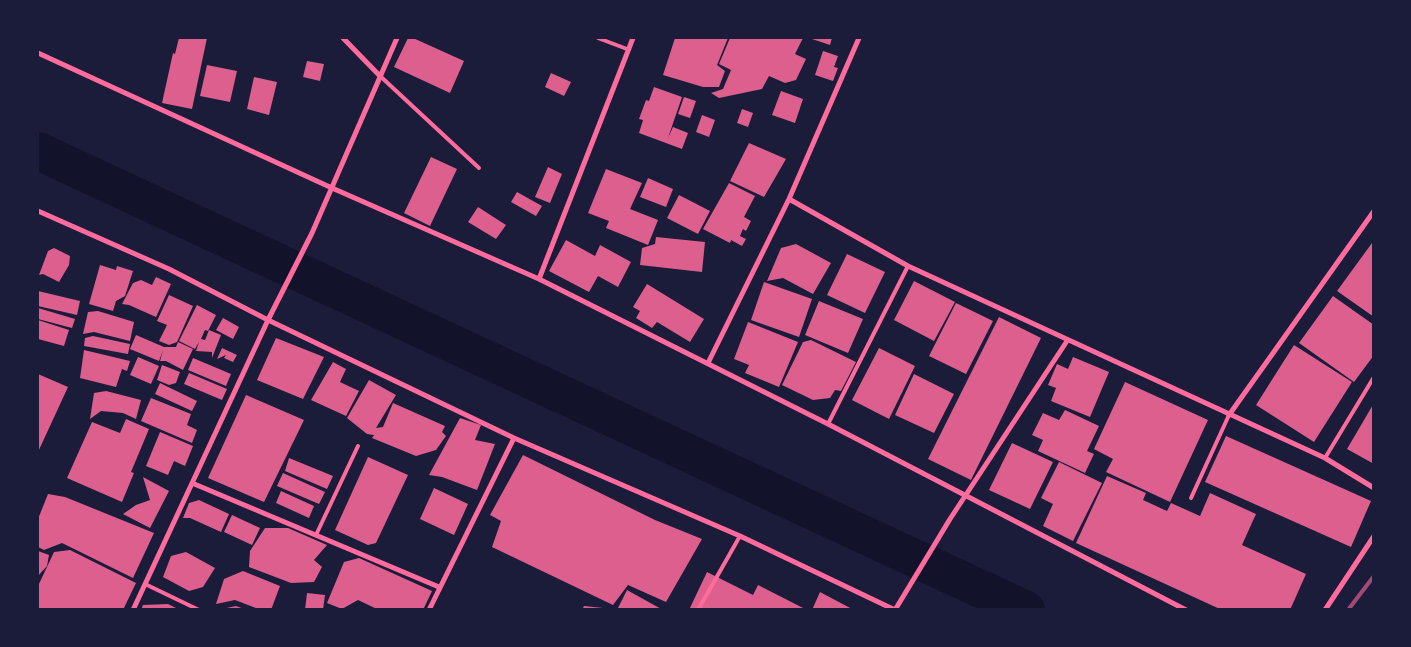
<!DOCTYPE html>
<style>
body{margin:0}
#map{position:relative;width:1411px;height:647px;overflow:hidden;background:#1b1b3a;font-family:Barlow,sans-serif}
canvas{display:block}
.frame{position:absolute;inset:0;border:39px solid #1b1b3a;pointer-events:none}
</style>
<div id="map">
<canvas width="1411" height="647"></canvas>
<div class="frame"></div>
</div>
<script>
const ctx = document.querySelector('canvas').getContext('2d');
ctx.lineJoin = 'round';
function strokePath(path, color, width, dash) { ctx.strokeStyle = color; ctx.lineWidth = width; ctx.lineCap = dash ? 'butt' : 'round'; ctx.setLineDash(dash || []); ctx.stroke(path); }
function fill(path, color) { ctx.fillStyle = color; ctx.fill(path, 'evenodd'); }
strokePath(new Path2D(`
 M38 151 1026 610`), '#12122b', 38);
fill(new Path2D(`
 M179 38H207L192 109 162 103 173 53 175 54Z
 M408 38H413L464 61 450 93 394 67Z
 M675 38H728L717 65 725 71 719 87H703L663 75Z
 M730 38H803L795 54 806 59 796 80 785 83 769 76 762 89 719 98 711 93 723 89 731 70 719 64Z
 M809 38H832L830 45Z
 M823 51 838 56 834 67 838 68 833 81 815 75Z
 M307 61 324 64 320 81 303 77Z
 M207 65 237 71 230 102 200 96Z
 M551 73 571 82 564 96 545 87Z
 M254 77 277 82 269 115 247 109Z
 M654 87 682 97 668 138 673 127 688 133 682 149 639 133 643 120 639 119 646 100 649 101Z
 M781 91 803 99 795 123 772 115Z
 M684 97 696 101 690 118 678 114Z
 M742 109 753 113 748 127 737 123Z
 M702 115 715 120 709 137 696 132Z
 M749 143 786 159 764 197 730 181Z
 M431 157 457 169 430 226 404 213Z
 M548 167 562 174 550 203 535 197Z
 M606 169 642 183 630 209 658 220 648 245 606 228 609 221 588 213Z
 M648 178 673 189 666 207 640 197Z
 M729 183 755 196 744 217 751 221 746 231 743 229 740 236 746 239 742 246 731 240 730 243 703 229Z
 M517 192 542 206 536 216 511 202Z
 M679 195 710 211 698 234 667 218Z
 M478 207 506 225 496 239 468 222Z
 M656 237 705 242 702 272 640 265 642 248 655 244Z
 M566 240 595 256 600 245 631 262 618 287 598 276 589 292 549 271Z
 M1372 243 1374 244V317L1337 291Z
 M796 244 831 263 813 294 783 278 767 281 781 248Z
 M54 248 70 256 69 265 59 282 43 274 39 275 48 251Z
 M847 254 885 272 865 313 827 295Z
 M100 265 116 270 117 266 133 271 125 296 116 301 113 311 89 304Z
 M156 277 171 284 156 317 129 305 122 304 133 283 141 280 152 285Z
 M914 281 955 302 934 341 894 320Z
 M764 282 812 299 799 337 751 320Z
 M647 284 704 319 690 342 657 322 652 328 636 318 640 311 633 307Z
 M38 291 80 301 77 315 38 306Z
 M169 295 193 306 177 342 169 345 159 341 167 325 157 321Z
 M1333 296 1374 325V355L1354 382 1299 343Z
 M819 301 863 319 848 353 805 335Z
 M956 303 993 321 966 374 929 356Z
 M197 305 216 315 208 331 205 330 201 339 205 340 209 330 221 335 212 358V352L196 351 199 342 195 349 179 341Z
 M38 308 75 319 72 328 38 319Z
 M98 311 134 322 130 341 94 332 83 334 88 312Z
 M999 317 1041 338 971 480 928 459Z
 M223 318 239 327 233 339 216 330Z
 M38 320 69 330 64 346 38 339Z
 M748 322 798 342 779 387 745 373 749 365 734 359Z
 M136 335 164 347H176L178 342 193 349 183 370 166 361H160L163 350 159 361 130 349Z
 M93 336 130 344 128 354 84 346 85 338Z
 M276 338 324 357 303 399 257 380Z
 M811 340 856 362 841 391 835 390 830 398 813 400 782 385 803 342Z
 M1294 345 1352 382 1314 442 1256 405Z
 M222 348 237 355 233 362 224 358 226 355 217 359Z
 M879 348 915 366 889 419 852 400Z
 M84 350 130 361 127 371 122 369 116 387 80 378Z
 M138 357 159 366 151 384 130 375Z
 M1073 357 1109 372 1090 417 1051 401 1056 388 1048 385 1057 364 1068 369Z
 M193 358 231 374 226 386 188 370Z
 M333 362 346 369 340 382 359 391 346 416 311 400Z
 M162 365 180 372 176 383 169 385 157 380Z
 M189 373 227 389 222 400 184 384Z
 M38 374 68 387 38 452Z
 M914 374 954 394 934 433 895 415Z
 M369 380 396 395 376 428 383 427 393 403 445 426 442 432 446 436 436 450 416 456 372 438 374 435 367 434 347 418Z
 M1125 382 1208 420 1170 502 1106 472 1113 459 1094 449Z
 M160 383 197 401 192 411 155 394Z
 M106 391 141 400 136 419 123 413 101 411 90 419 94 393Z
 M246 395 304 420 264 502 208 478Z
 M151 398 191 414 187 425 197 430 192 443 141 421Z
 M1374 403V464L1347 449Z
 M1065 410 1099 426 1087 451 1094 454 1085 473 1038 451 1043 440 1032 435 1043 413 1059 420Z
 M460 418 481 425 475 440 495 444 477 490 442 477 429 475Z
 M126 419 149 429 131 472 134 473 122 502 67 478 92 422 120 433Z
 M160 432 193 446 185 466 174 461 168 475 146 466Z
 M1226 436 1371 501 1351 547 1205 482Z
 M1012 443 1053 462 1030 509 989 490Z
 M523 455 655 520 702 539 666 602 628 585 613 605 492 547 501 521 490 515Z
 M368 457 408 475 376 543 368 545 335 530Z
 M289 458 333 476 327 489 285 471Z
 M1059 462 1102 483 1073 541 1043 526 1053 504 1041 498Z
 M283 473 325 492 319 504 277 486Z
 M1107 476 1146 493 1143 500 1167 511 1171 503 1200 516 1210 493 1256 514 1242 545 1306 574 1290 610H1222L1076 543Z
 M143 477 169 491 150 528 123 514 136 505 150 500Z
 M434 488 468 504 454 535 420 519Z
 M281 491 314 506 309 518 276 503Z
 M48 494 65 497 154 533 133 578 62 543 44 550 38 547V519Z
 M199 500 229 514 221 532 190 518H183L189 503Z
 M232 515 260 528 252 545 224 532Z
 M265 528H288L327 545 314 560 322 567 314 582 291 583 249 567 250 551Z
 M70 550 136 583 123 610H38V586L54 552Z
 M38 551 49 555 47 566 38 576Z
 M186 552 215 568 203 587 189 591 163 577 171 556Z
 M359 558 432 591 423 610H379L358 600 342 609 327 603 344 562Z
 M243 571 280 586 271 610H261L235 600 216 604 224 579Z
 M707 572 753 595 758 585 807 610H689Z
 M627 590 663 610H617Z
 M820 592 854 610H812Z
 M307 593 325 595 323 610H305Z
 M168 604 180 610H141L143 605Z
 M236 606 247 610H222V609Z
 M584 606 603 608V610H582Z`), '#dd5f8e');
strokePath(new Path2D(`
 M598 38 627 49
 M379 75 479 168
 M828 424 908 266
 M1325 458 1374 377
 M1191 498 1229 415
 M316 535 358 446
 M145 584 199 610
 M698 610 740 536`), '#ff6b9d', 4);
strokePath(new Path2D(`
 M343 38 379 75
 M38 53 332 188 539 279 828 424 1186 610
 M789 199 908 266 1325 458 1374 488
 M38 211 169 269 268 320 514 438 740 536 895 610
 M539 279 633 38
 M708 363 789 199 859 38
 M1229 415 1374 211
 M192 483 439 587
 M133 610 268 320 312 233 397 38
 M429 610 514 438
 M895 610 950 519 1067 341
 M1325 610 1374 536`), '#ff6b9d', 5);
strokePath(new Path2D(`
 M1348 610 1374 576`), '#a44b75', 4);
</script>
